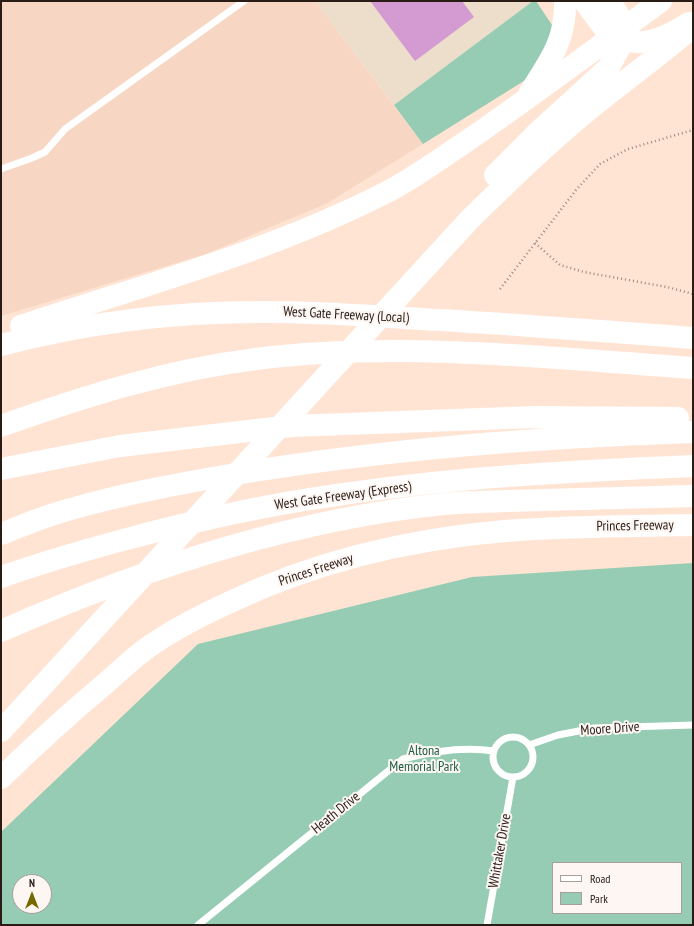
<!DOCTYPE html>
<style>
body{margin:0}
#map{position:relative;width:694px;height:926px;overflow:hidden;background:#ffe4d4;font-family:"PT Sans Narrow",sans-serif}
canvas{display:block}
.frame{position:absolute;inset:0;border:2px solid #281c15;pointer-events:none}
.legend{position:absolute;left:552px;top:862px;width:130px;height:52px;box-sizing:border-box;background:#fdf6f2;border:1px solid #a89f9a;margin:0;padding:5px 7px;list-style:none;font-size:12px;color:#281c15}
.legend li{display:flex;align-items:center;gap:8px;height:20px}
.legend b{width:20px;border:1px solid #a89f9a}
.north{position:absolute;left:12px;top:874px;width:40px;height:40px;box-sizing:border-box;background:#fdf6f2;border:1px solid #a89f9a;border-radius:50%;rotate:0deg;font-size:11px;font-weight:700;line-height:16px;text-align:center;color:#281c15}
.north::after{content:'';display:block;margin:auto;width:14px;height:18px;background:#766800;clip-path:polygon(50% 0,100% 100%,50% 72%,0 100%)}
</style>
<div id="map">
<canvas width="694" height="926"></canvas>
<div class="frame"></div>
<ul class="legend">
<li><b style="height:5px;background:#fff"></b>Road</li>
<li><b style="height:11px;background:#96ccb3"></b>Park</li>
</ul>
<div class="north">N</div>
</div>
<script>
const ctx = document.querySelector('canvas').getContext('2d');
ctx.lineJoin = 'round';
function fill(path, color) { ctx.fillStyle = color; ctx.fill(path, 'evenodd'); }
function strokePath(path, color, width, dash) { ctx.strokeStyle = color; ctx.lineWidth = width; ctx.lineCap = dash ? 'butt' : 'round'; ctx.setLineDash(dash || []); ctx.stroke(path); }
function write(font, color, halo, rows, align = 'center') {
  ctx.font = font + ' "PT Sans Narrow",sans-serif'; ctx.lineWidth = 4; ctx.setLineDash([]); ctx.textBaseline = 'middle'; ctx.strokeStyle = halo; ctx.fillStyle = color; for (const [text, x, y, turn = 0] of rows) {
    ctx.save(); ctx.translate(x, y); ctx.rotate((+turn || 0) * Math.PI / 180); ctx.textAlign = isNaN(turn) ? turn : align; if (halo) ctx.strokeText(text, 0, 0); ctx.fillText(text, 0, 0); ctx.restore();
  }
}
fill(new Path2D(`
 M315 1H533L394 105Z`), '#ecdecb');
fill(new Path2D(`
 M1 1H315L423 144 326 204 206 254 1 316Z`), '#f7d7c3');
fill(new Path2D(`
 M533 1H536L556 31 527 79 423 144 394 105Z
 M693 563V925H1V832L198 644 472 577ZM553 863H681V913H553ZM20 882H44V906H20Z`), '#96ccb3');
fill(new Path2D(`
 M370 1H462L474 17 415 61Z`), '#d49bd2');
strokePath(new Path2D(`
 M535 243 560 265 584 272 667 287 693 294
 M500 289 576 190 600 164 628 149 693 130`), '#9d887d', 2.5, [1, 3]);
strokePath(new Path2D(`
 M1 169 32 158 45 152 65 129 244 1
 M493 757a20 20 0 1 1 40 0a20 20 0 1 1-40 0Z
 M529 745 558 735 594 728 693 725
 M198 925 403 759C433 751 463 746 494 751
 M487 925 513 777`), '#fff', 7);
strokePath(new Path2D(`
 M584 1 604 28 613 36
 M609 1 618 14 623 28`), '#fff', 22);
strokePath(new Path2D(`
 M661 1 613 36C641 49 665 39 689 23`), '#fff', 22);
strokePath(new Path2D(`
 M530 92C550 61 566 40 565 1
 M495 175 539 131 609 67 620 47 623 38V28
 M21 326C144 285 269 252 385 193 413 179 438 160 464 143 515 108 564 72 613 36
 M1 345C85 323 173 312 260 312 314 311 368 316 421 319 512 324 602 331 693 338
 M1 426C85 396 168 370 256 359 401 341 549 358 693 368
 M1 469 120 446 291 426 536 417 678 418
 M1 534C24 525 47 515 71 509 130 492 193 481 254 471 399 448 546 437 693 432
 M1 577C41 563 82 551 123 540 193 521 265 505 337 495 455 477 574 471 693 466
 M1 631C141 569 290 520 443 504 476 501 510 501 543 500 593 499 643 497 693 496
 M1 731 470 219C508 182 545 146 586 112 621 83 658 57 693 27
 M1 778C35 745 70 713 106 683 120 671 133 658 147 648 172 630 200 616 228 603 314 562 410 539 505 531 568 526 630 526 693 525`), '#fff', 22);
write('14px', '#281c15', '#fdf6f2', [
 ["West Gate Freeway (Local)",346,315,3],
 ["West Gate Freeway (Express)",343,496,-8],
 ["Princes Freeway",635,526,-1],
 ["Princes Freeway",316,570,-18],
 ["Moore Drive",610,729,-4],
 ["Heath Drive",336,813,-39],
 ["Whittaker Drive",500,851,-80]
]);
write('14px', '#1c5d45', '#fdf6f2', [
 ["Altona",424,751],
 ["Memorial Park",424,767]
]);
</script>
